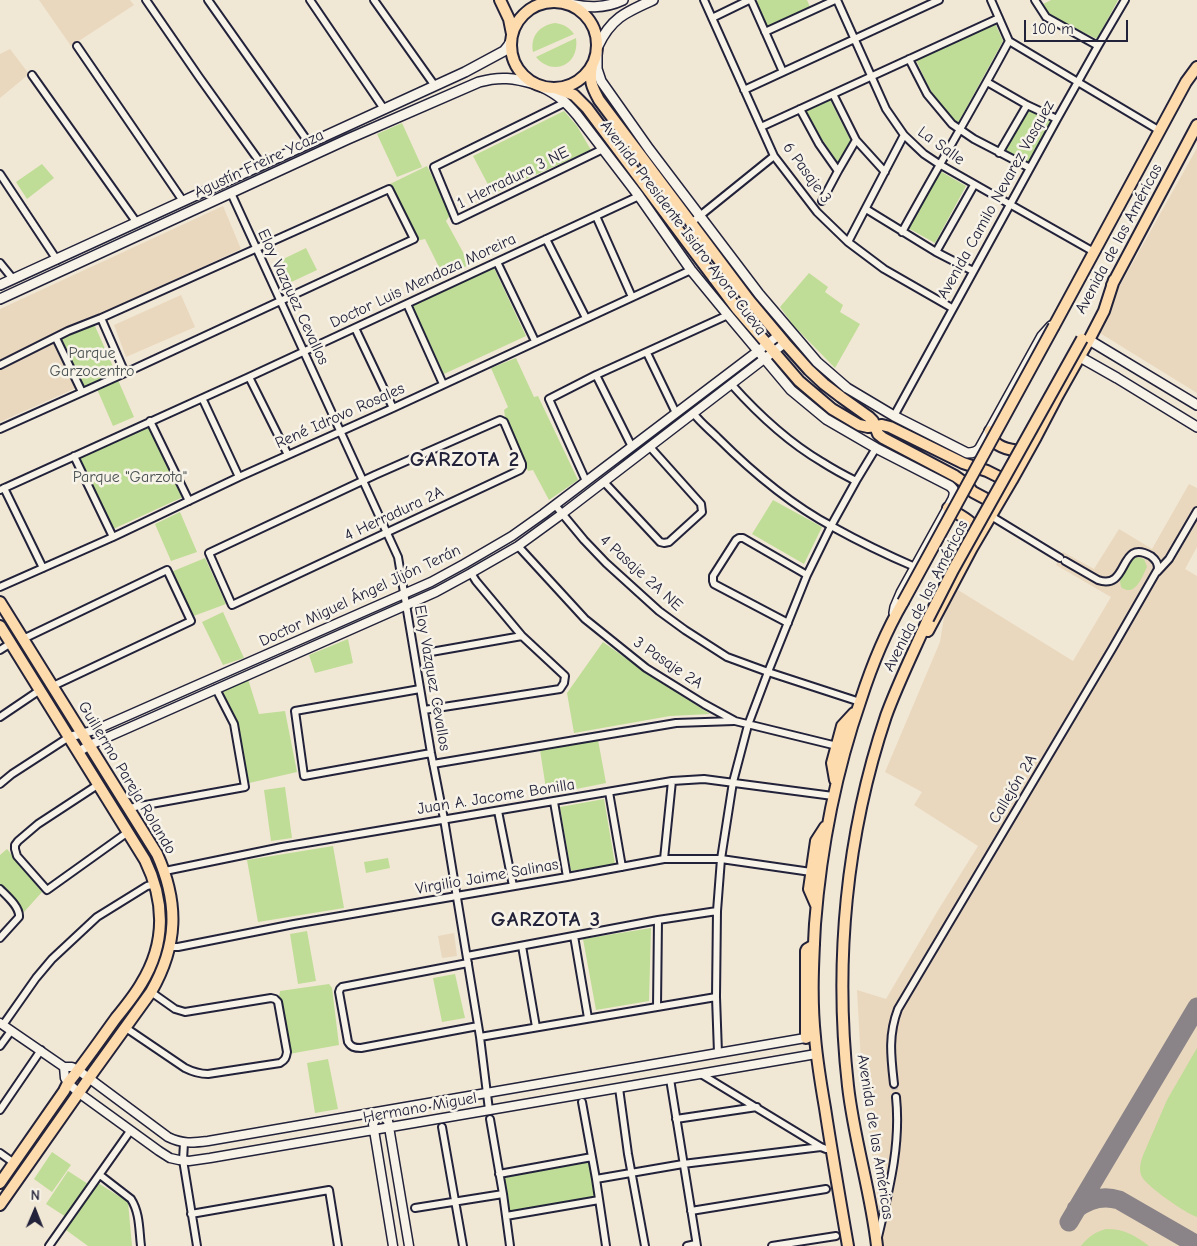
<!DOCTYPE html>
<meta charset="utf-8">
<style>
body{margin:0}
#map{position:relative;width:1197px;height:1246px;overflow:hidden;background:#f1e7d5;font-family:"Comic Neue",sans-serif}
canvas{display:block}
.north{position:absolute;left:10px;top:1186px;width:50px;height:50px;-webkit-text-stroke:4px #f7f3e8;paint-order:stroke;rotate:1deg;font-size:14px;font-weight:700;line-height:20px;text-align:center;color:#22223b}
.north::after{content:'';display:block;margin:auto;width:18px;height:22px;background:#22223b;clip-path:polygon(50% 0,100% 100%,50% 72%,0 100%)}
.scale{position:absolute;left:1024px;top:20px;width:104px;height:22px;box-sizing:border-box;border:2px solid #22223b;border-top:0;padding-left:6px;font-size:15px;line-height:18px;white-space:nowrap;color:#22223b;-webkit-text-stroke:4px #f7f3e8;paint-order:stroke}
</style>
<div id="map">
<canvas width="1197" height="1246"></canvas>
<div class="north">N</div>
<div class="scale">100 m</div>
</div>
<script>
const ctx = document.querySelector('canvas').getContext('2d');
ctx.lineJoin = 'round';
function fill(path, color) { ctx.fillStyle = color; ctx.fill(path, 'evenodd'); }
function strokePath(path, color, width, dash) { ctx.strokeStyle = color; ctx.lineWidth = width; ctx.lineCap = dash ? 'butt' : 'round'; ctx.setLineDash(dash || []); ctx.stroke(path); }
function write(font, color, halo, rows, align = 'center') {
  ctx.font = font + ' "Comic Neue",sans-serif'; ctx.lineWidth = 5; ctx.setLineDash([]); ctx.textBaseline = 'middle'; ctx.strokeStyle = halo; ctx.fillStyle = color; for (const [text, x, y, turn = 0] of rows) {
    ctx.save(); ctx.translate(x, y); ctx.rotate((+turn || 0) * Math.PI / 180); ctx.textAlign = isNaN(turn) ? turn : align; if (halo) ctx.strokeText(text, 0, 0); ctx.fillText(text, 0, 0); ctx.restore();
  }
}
fill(new Path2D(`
 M39 0H130L134 5 71 46Z
 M10 49 29 74 0 98V54Z
 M1197 148V393L1095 330Z
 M223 206 241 249 54 336 76 388 0 422V309Z
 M181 295 195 327 126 357 114 325Z
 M1189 484 1197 488V547L1185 569 1197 576V1246H883L861 1062 857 990 886 999 937 912 978 846 914 805 922 792 885 772 940 642 945 611 958 590 1073 661 1111 597 1056 565 1063 552 1094 569 1119 529 1152 549Z
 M454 933 457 956 442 958 438 936Z`), '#e9d8be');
fill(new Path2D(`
 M759 0H807L810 7 767 26 756 1Z
 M1051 0H1118L1097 39 1050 16 1043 4Z
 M555 23C563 24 569 27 574 34L533 52C530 36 540 25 555 23Z
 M995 23 1003 41 958 123C937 108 927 83 916 60Z
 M576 38C580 65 553 77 536 57Z
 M830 100 851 141 838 163 823 141 806 111Z
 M1029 110 1052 121 1028 163 1005 151Z
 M564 111 577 126 591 150 493 194 473 156Z
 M402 123 422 167 397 177 377 134Z
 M42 164 54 178 27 199 16 182Z
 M427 166 451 214 446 221 470 265 443 275 425 239 416 241 390 184Z
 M940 171 966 186 935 243 908 228Z
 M306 248 317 270 285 285 275 263Z
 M494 268 526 336 444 374 412 306Z
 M809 273 828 287 825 292 843 305 840 312 860 324 835 368 793 325 780 307Z
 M94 324 116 373 84 387 62 339Z
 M516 358 534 397 538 396 578 480 549 500 533 470 528 471 505 417 504 410 508 407 491 368Z
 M118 380 134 417 113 426 97 389Z
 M149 424 183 497 111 530 77 456Z
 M773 500 822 527 804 564 752 534Z
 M180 512 197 552 171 561 155 524Z
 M1137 557 1144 559 1147 567C1142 577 1135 598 1121 587L1120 581 1121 578 1132 559Z
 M205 558 226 604 191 617 171 572Z
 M223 612 244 658 223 665 202 622Z
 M348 639 353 663 315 673 309 655Z
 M603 642 645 672 710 714 670 716 574 733 567 693Z
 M248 679 259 714 285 711 297 772 249 783 237 724 220 690Z
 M598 740 606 783 547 795 540 750Z
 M285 787 292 838 271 841 264 790Z
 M604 799 615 864 571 871 560 807Z
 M333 846 344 908 258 922 247 860Z
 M7 849 42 892 24 912 0 885V855Z
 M388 858 390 868 366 873 364 862Z
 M651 928 649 1001 596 1010 583 939Z
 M307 931 316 981 298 984 290 934Z
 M455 974 465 1018 442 1022 433 978Z
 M329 984 332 988 339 1045 289 1054 279 997 280 991Z
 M1197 1048V1217C1185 1213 1148 1187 1142 1177 1138 1170 1141 1160 1144 1153L1167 1100Z
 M328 1059 338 1109 315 1113 307 1063Z
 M52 1152 71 1165 52 1192 34 1179Z
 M589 1157 596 1197 509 1212 500 1174Z
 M68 1171 88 1184 66 1217 46 1204Z
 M98 1183 128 1202 132 1246H88L66 1230Z
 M1106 1229C1125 1229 1134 1235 1149 1246H1081C1088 1237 1095 1232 1106 1229Z`), '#bfdd96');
strokePath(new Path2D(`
 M1076 1209C1089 1199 1103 1195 1119 1200L1197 1245
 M1069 1222 1197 1007`), '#8a8488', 19);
strokePath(new Path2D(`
 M894 1084 896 1097`), '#c8c0b6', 6, [6, 3]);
const minor = new Path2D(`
 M146 0 199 77 262 165
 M208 0 309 143
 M310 0 384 109
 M374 0 435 86
 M704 0 774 156 817 212 848 242 884 269 952 308
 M751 0 783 72
 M837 0 886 109 904 135 924 154 939 164 1094 252
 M991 0 1009 41 1160 131
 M1035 0 1046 17 1098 46
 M712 18 749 0
 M765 32 835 0
 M77 46 183 201
 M909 59 927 94 952 124 974 139 1030 168
 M32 75 137 223
 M987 82 1027 105 1057 119
 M744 90 939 0
 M833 94 856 140 885 172
 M566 102 434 167 456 220 603 149
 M800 109 819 144 838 171
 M761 127 999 18
 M999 153 1027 105
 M0 174 57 260
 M231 193 398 557 431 753 444 819 480 1037 489 1110
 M822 201 838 171 856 140
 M866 209 936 252 973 271
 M596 216 632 297
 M691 223 774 156
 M902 232C937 168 975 105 1009 41
 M546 239 586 318
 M848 242 904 135
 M936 252 974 185
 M497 262 535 341
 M0 263 13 279
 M407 304 443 384
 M101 318 125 373
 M355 328 393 408
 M56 338 82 392
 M647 353 676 413
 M0 365 68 331 101 318 389 189 414 239 125 373 0 429
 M596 375 632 447
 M249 377 288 455
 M732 385C758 414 788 442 822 462 833 469 844 475 856 481
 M204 402 239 477
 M694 414C701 423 710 430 718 438 752 472 790 504 833 527 860 542 887 555 915 567
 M894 416 1057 119 1098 46 1125 0
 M500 420 504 422 522 464V467L520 470 232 605 209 553 375 475Z
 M150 421 189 501
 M74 456 113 537
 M586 481 549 399 596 375 728 315
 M604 482 660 542 664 543 669 542 702 512 701 504 650 447
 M4 488 43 568
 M0 490 249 377 639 196
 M555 505 584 540 606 563 659 611 685 630 727 657 768 672 860 702
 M991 516 1060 558
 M518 546 585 619 646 668 704 704 735 721 837 746
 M1157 572 1169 559 1197 511
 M0 587 113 537 239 477 393 408 691 270
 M788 623 714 584 713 581V576L736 540 739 538H743L807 575
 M23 639 167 570 191 621 53 686
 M0 650 11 643
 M431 652 522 636
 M420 689 295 711 304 776 431 753
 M424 710 560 689 564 683 565 676 522 636 476 581 471 573
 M0 717 40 690
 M433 764 676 723 734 721
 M0 784 12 774 69 737
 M99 784 38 824 18 841 15 845V849L17 856 47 890 128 832
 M609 792 622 867
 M554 802 567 877
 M129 808 245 787 234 724 216 689
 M498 811 513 886
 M664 859 672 781
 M165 871 282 847 672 781 704 779 833 796
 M0 889C7 896 20 907 19 917L0 938
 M574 936 588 1018
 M522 946 536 1027
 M169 947H178L294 924 567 877 664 859H721L811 872
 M467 956 658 920 717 911
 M468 963 342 987 340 989 339 992 348 1042C351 1047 354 1048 361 1048L478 1026
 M657 1007 658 920
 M3 1025 36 978 52 959 97 917 147 886 155 884
 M126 1028 185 1068C193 1072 199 1074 208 1074L280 1063C285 1060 286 1058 287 1052L278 1002 275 999 271 998 185 1012 175 1009 151 992
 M480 1037 716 997
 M0 1046 11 1031
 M718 1053 716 997 717 911 721 859 733 782 748 725 768 672 807 575 831 526 856 481 876 448
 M701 1074 821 1147 826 1149H831
 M670 1079 697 1246
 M894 1084C891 1057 888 1035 898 1009L1112 649 1158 569C1158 563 1156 560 1151 556 1118 537 1130 591 1098 580L1065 561
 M619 1088 628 1154 645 1246
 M582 1102 596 1179 606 1246
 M0 1110 41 1050
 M490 1119 503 1194 510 1246
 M676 1119 757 1107
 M442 1127 463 1246
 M184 1143 183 1160 197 1246
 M0 1153 14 1163
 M499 1174 592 1157
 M100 1175 131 1199C140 1213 139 1230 141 1246
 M596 1179 683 1164 821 1147
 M415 1208 503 1194
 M691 1211 826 1189
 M191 1214 329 1190 338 1246
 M506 1216 599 1200
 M878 1237C889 1190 901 1145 896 1097
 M49 1246 128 1134
 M687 1246 696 1244
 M772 1246 836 1236`);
const tertiary = new Path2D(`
 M69 737 95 730 431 582 464 564 512 536 543 514 779 335
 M78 752 90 745 117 733 436 592 471 573 518 546 562 514 785 343
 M0 1023 64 1067
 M811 1037 208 1141C193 1143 182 1144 168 1137L78 1070 72 1067H64L65 1078 68 1083 79 1093 159 1151 170 1158 179 1160 189 1161 210 1158 816 1054
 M393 1246 373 1124 379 1112 388 1121 409 1246`);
const secondary = new Path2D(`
 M566 3C586 8 604 9 623 0
 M598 46C611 18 626 12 653 0
 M597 52V69L601 81 649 149 759 294 817 362 847 388 894 416 967 453C973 453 977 452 980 448L1042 336 1051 326
 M542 87C558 95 565 101 577 115L639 196 691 270 728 315 791 390 826 419 876 448 950 486C955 490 955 493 953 499L901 593 895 607 894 613
 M0 285 465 72 504 51 508 46 511 41
 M0 299 348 139 479 82C500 76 514 78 535 84
 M1089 340 1197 405
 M1080 357 1117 378 1197 427`);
const primary = new Path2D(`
 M500 0 509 19 512 34
 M511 45a43 43 0 1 1 86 0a43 43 0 1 1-86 0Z
 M592 66C589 81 592 87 599 100L749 300 785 343 809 370 824 384 841 397 869 417 873 421 878 434 883 438 955 476 965 483 973 492 990 501 996 507
 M555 88 574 95 587 108 737 309 799 381 832 409 859 425 868 427 882 425 890 427 963 463 987 471 1001 478 1012 480
 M1112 285 1197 125
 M1054 326 1186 82 1197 67
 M990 431C992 435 993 440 996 443 1002 449 1020 452 1028 451
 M948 508C960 515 974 522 980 534
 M0 602 157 854C179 903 178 945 151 992L94 1071 0 1205
 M0 626 145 860C165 901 166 944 141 984 134 996 125 1007 116 1018 100 1040 85 1062 68 1083L64 1091 0 1183
 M928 631 972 548 1012 480 1036 437 1058 395 1089 340 1104 311 1114 280
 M835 780 832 763 842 726 854 713
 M816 905 809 889 816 841 825 827
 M806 1038V951L807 949 814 945
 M848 1246C840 1200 832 1154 825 1108 821 1085 817 1061 815 1037 811 1000 813 961 815 924 821 847 836 771 861 699 872 665 885 633 903 602
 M877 1246C871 1192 854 1140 848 1086 834 962 846 835 886 716 898 683 914 651 928 619`);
strokePath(minor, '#22223b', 10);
strokePath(tertiary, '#22223b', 11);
strokePath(secondary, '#22223b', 12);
strokePath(primary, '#22223b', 14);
strokePath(minor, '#f7f3e8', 6);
strokePath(tertiary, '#f7f3e8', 8);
strokePath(secondary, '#f7f3e8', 9);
strokePath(primary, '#fedbac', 10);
const primaryBridge = new Path2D(`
 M903 602 1054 326
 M928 619 953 570 1082 339`);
strokePath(primaryBridge, '#22223b', 14, []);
strokePath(primaryBridge, '#fedbac', 10);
write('16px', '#22223b', '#f7f3e8', [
 ["La Salle",941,146,36],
 ["Agustín Freire Ycaza",259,164,-25],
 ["6 Pasaje 3",807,173,54],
 ["1 Herradura 3 NE",513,178,-26],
 ["Avenida Camilo Nevarez Vasquez",996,200,-61],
 ["Avenida Presidente Isidro Ayora Cueva",683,228,53],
 ["Avenida de las Américas",1119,239,-62],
 ["Doctor Luis Mendoza Moreira",423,281,-25],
 ["Eloy Vazquez Cevallos",293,297,65],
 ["René Idrovo Rosales",340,416,-24],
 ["4 Herradura 2A",394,514,-25],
 ["4 Pasaje 2A NE",641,573,42],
 ["Doctor Miguel Ángel Jijón Terán",360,596,-25],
 ["Avenida de las Américas",926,596,-63],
 ["3 Pasaje 2A",668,663,34],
 ["Eloy Vazquez Cevallos",432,678,80],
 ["Guillermo Pareja Rolando",127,778,59],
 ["Callejón 2A",1013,789,-59],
 ["Juan A. Jacome Bonilla",496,797,-9],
 ["Virgilio Jaime Salinas",487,877,-10],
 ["Hermano Miguel",420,1108,-10],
 ["Avenida de las Américas",875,1137,81]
]);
write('16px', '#495152', '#f7f3e8', [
 ["Parque",92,353],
 ["Garzocentro",92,371],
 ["Parque \"Garzota\"",130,477]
]);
ctx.letterSpacing = '1px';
write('bold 21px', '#22223b', '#f7f3e8', [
 ["GARZOTA 2",465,460],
 ["GARZOTA 3",546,920]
]);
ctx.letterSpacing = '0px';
</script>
